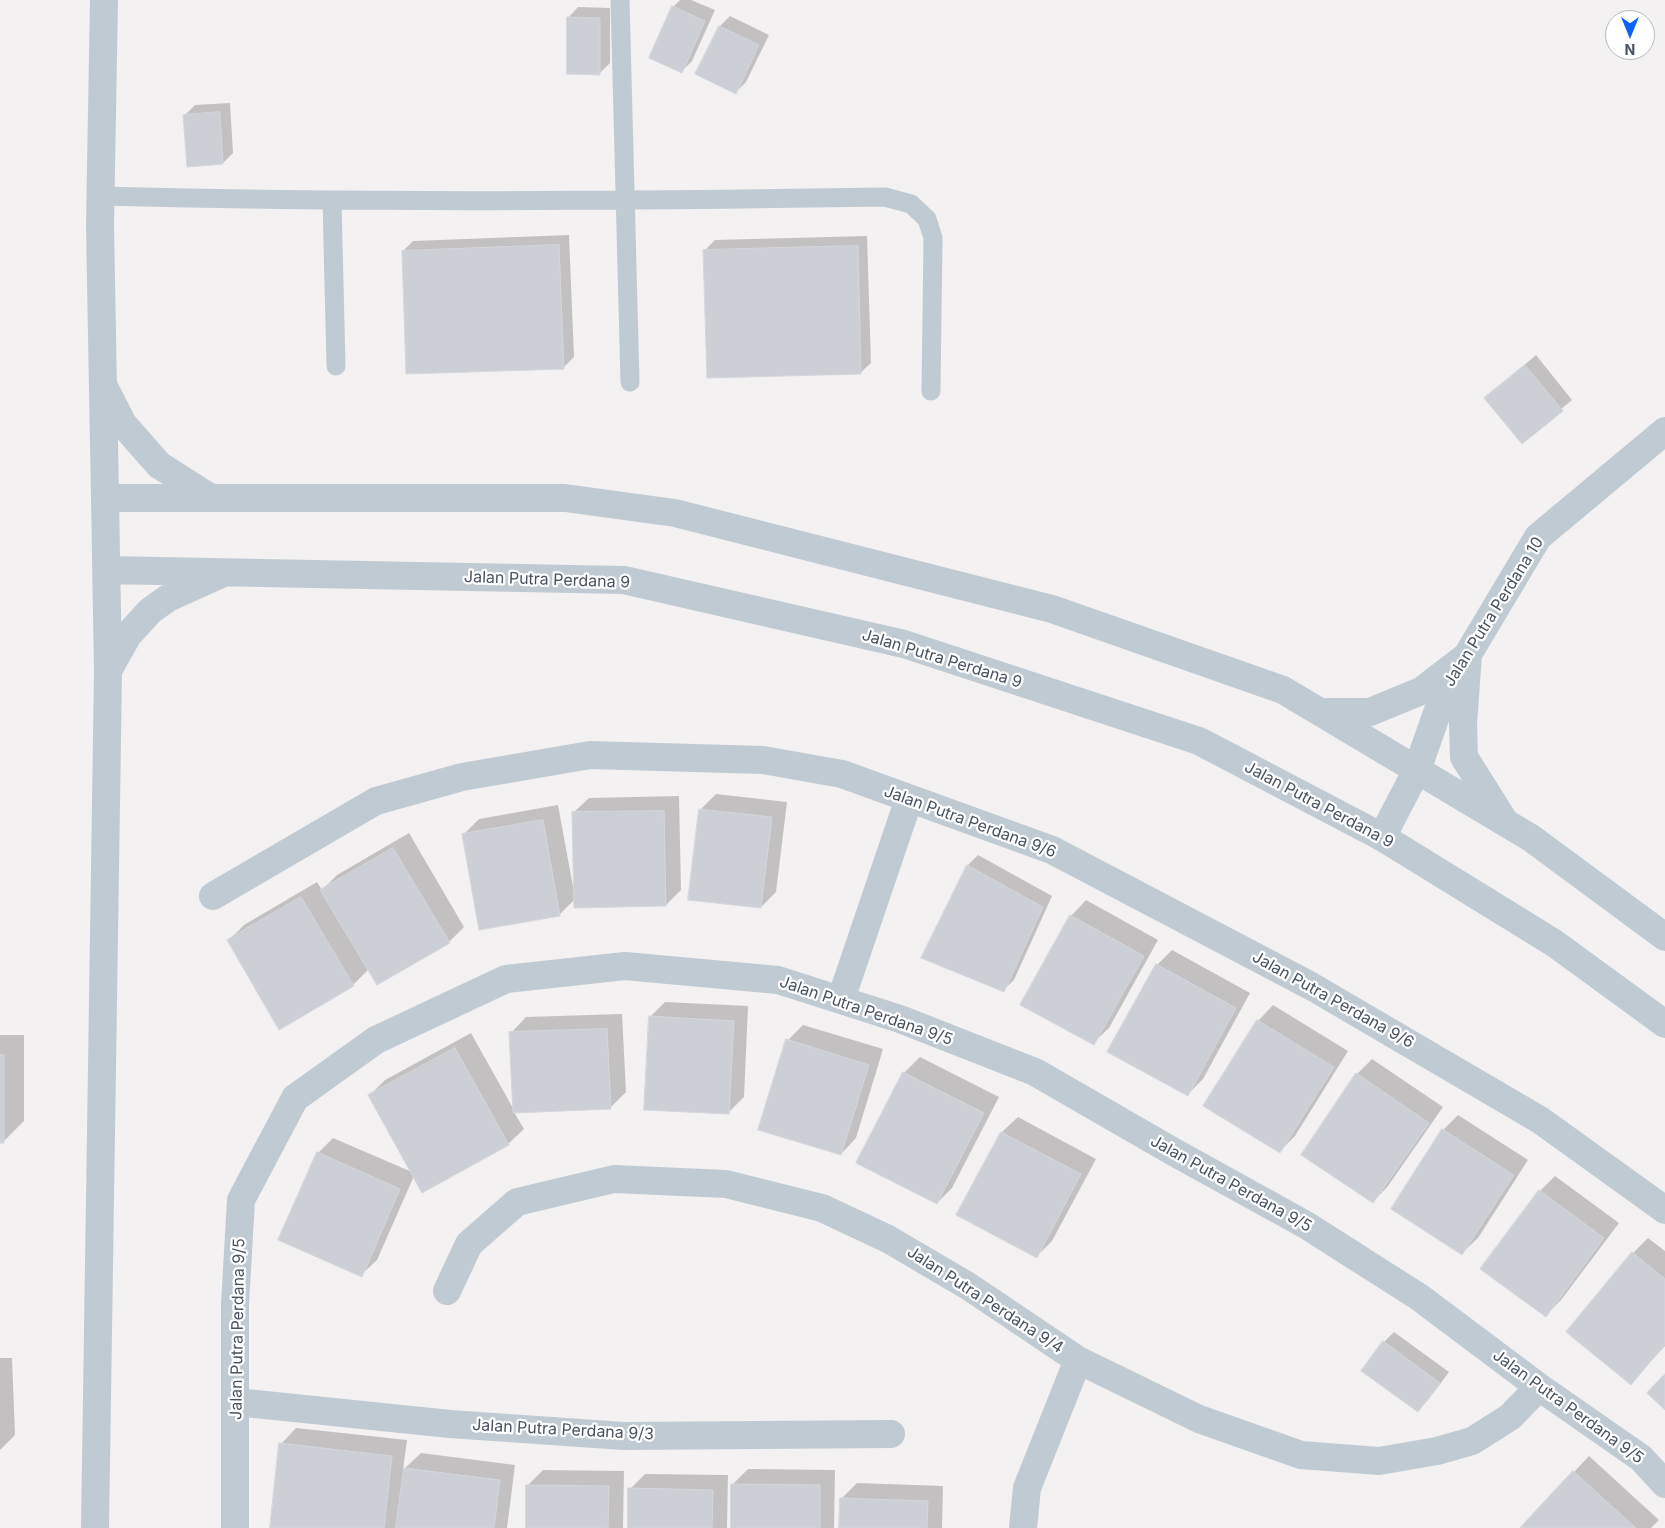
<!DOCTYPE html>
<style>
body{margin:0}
#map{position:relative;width:1665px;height:1528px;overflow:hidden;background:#f3f1f1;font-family:Inter,sans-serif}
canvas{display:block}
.north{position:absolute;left:1605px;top:10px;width:50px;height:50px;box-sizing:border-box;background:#fff;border:1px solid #b5babf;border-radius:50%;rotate:180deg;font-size:14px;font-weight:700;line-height:20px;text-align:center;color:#475260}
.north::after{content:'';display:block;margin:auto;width:18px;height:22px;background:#0b62f3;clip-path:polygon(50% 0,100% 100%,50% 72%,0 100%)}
</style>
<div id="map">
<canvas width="1665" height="1528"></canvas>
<div class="north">N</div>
</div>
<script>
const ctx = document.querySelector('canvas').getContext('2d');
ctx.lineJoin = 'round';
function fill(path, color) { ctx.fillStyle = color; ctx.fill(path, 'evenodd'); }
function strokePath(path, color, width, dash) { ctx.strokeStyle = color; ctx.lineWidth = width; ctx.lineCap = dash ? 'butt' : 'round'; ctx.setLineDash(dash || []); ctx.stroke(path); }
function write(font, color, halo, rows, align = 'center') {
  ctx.font = font + ' Inter,sans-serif'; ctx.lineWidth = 4.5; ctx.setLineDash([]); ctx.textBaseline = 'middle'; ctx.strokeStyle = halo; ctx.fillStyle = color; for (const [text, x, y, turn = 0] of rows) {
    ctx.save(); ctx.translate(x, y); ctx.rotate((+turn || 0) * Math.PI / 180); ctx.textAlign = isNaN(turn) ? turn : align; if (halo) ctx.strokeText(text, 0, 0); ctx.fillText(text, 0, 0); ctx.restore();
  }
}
fill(new Path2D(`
 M680 0H691L715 10 692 61 682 71 673 7Z
 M578 7 610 8V63L600 73 568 18Z
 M730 16 769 35 746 82 736 92 720 26Z
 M230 103 233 153 223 163 185 115 195 105Z
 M569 235 574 357 563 368 403 251 413 241Z
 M867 236 871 363 860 373 705 250 715 240Z
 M1536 355 1572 400 1522 442 1486 398Z
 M716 794 787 802 776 892 761 907 701 809Z
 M679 796 681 890 666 905 575 899 560 914 480 928 463 835 479 819 558 805 573 887H575L573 813 589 798Z
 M409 833 464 927 449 942 369 969 353 985 229 940 244 925 317 882 322 890 337 875Z
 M978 855 1052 896 1014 980 1003 990 923 957 968 865Z
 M1086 900 1158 940 1109 1028 1093 1043 1071 916Z
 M1172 950 1250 993 1203 1079 1188 1094 1157 965Z
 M665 1002 748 1006 744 1097 728 1113 650 1017Z
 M1273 1005 1348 1051 1295 1136 1280 1151 1258 1021Z
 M622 1014 626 1092 610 1108 514 1112 524 1129 508 1144 414 1176 377 1260 361 1275 318 1153 333 1138 412 1172 369 1096 385 1080 471 1033 514 1110 511 1033 526 1017Z
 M803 1025 883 1049 856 1138 841 1154 788 1040Z
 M0 1035H24V1121L4 1141H0Z
 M920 1057 999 1097 952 1188 937 1203 858 1162 904 1073Z
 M1372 1059 1443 1107 1388 1186 1373 1202 1357 1074Z
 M1458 1115 1528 1160 1478 1238 1462 1253 1443 1130Z
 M1018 1117 1096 1159 1052 1241 1037 1256 958 1214 1002 1132Z
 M1555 1176 1619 1223 1561 1300 1546 1315 1540 1191Z
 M1648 1238 1665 1251V1346L1631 1383 1633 1253Z
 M1394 1332 1449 1372 1428 1400 1418 1411 1384 1342Z
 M0 1358H12L15 1435 0 1450Z
 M296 1428 407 1440 403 1470 421 1453 515 1465 507 1528H271L281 1444Z
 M1589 1456 1659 1520 1651 1528H1522Z
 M748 1469 835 1470 834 1528H732L733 1484Z
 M543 1470 624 1471 623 1528H527L528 1485Z
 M645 1474 728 1475 727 1528H629L630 1489Z
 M857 1483 943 1486 942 1528H840L841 1499Z`), '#0003');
const building = new Path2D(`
 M672 6 705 21 682 73 649 58Z
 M567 17 600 18V75L567 74Z
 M719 26 759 45 736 94 695 74Z
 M220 112 223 164 187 167 183 115Z
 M559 245 564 369 406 374 402 251Z
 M858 246 861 374 707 378 703 250Z
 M1525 365 1563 411 1522 444 1484 398Z
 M699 809 772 817 761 908 688 900Z
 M664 811 666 906 574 908 572 812Z
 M543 820 560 916 479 930 462 834Z
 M393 848 450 943 377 985 320 890Z
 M967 865 1043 907 1004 992 921 958Z
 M301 897 354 986 279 1030 227 940Z
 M1070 915 1144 956 1094 1045 1020 1005Z
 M1156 964 1236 1008 1188 1096 1107 1052Z
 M649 1016 734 1021 729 1114 644 1110Z
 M1257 1020 1334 1067 1280 1153 1203 1106Z
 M607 1029 611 1109 513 1113 509 1032Z
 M786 1039 869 1065 841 1155 758 1130Z
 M455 1048 509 1145 422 1193 368 1095Z
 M0 1055H4V1143H0Z
 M903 1072 984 1113 937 1204 856 1163Z
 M1356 1073 1429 1123 1373 1203 1301 1155Z
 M1442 1129 1514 1175 1462 1255 1391 1209Z
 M1001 1132 1081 1174 1037 1258 956 1215Z
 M317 1152 400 1189 362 1277 278 1240Z
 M1539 1190 1604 1238 1546 1317 1480 1269Z
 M1632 1252 1665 1279V1344L1631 1385 1566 1332Z
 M1383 1341 1440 1383 1418 1412 1361 1371Z
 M1665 1374V1410L1647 1393Z
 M279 1443 392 1456 384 1528H270Z
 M404 1468 500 1480 494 1528H396Z
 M1573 1471 1636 1528H1520Z
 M731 1484 820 1485V1528H731Z
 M526 1485 609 1486 608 1528H526Z
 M628 1488 713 1490 712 1528H628Z
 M840 1498 928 1501 927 1528H839Z`);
fill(building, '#cccfd6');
strokePath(building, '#d4d6dc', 1);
strokePath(new Path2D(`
 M620 0 630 382
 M100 196C362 203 623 201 885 197L911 204 927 219 933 238 931 391
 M332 201 336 366`), '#c0cad3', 19);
strokePath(new Path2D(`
 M104 0 100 225 105 498
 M1382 837 1417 770 1443 696 1538 537 1665 431
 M213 896 376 801 462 777 590 755 763 760 842 774 1052 850 1311 986 1540 1120 1665 1210
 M841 999 909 799
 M447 1291 469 1244 517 1202 614 1179 726 1184 822 1208 888 1239 968 1286 1078 1360 1199 1419 1301 1455 1379 1461 1437 1451 1472 1441 1510 1417 1539 1387
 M236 1402 450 1424 624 1436 891 1434
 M235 1528V1304L241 1200 295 1098 376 1040 506 979 625 966 778 980 900 1019 1035 1072 1172 1151 1306 1225 1419 1297 1539 1387 1641 1458 1665 1484
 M1023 1528 1027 1488 1078 1360`), '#c0cad3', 28);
strokePath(new Path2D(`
 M103 385 123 424 159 465 211 498
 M107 570 624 580 904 644 1199 741 1382 837 1554 943 1665 1024
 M1468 655 1463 724 1464 757 1503 819
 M109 669 128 635 150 611 168 598 219 575
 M1321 712H1370L1421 691 1468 655
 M95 1528 108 671 105 498H565L675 513 1052 609 1283 690 1531 838 1665 937`), '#c0cad3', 28);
write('16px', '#475260', '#fff', [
 ["Jalan Putra Perdana 9",547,580,2],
 ["Jalan Putra Perdana 10",1494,612,-58],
 ["Jalan Putra Perdana 9",942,659,17],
 ["Jalan Putra Perdana 9",1319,805,28],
 ["Jalan Putra Perdana 9/6",970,822,20],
 ["Jalan Putra Perdana 9/6",1333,1000,29],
 ["Jalan Putra Perdana 9/5",866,1011,19],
 ["Jalan Putra Perdana 9/5",1231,1184,29],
 ["Jalan Putra Perdana 9/4",985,1300,33],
 ["Jalan Putra Perdana 9/5",238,1329,-89],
 ["Jalan Putra Perdana 9/5",1568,1407,36],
 ["Jalan Putra Perdana 9/3",563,1430,3]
]);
</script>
